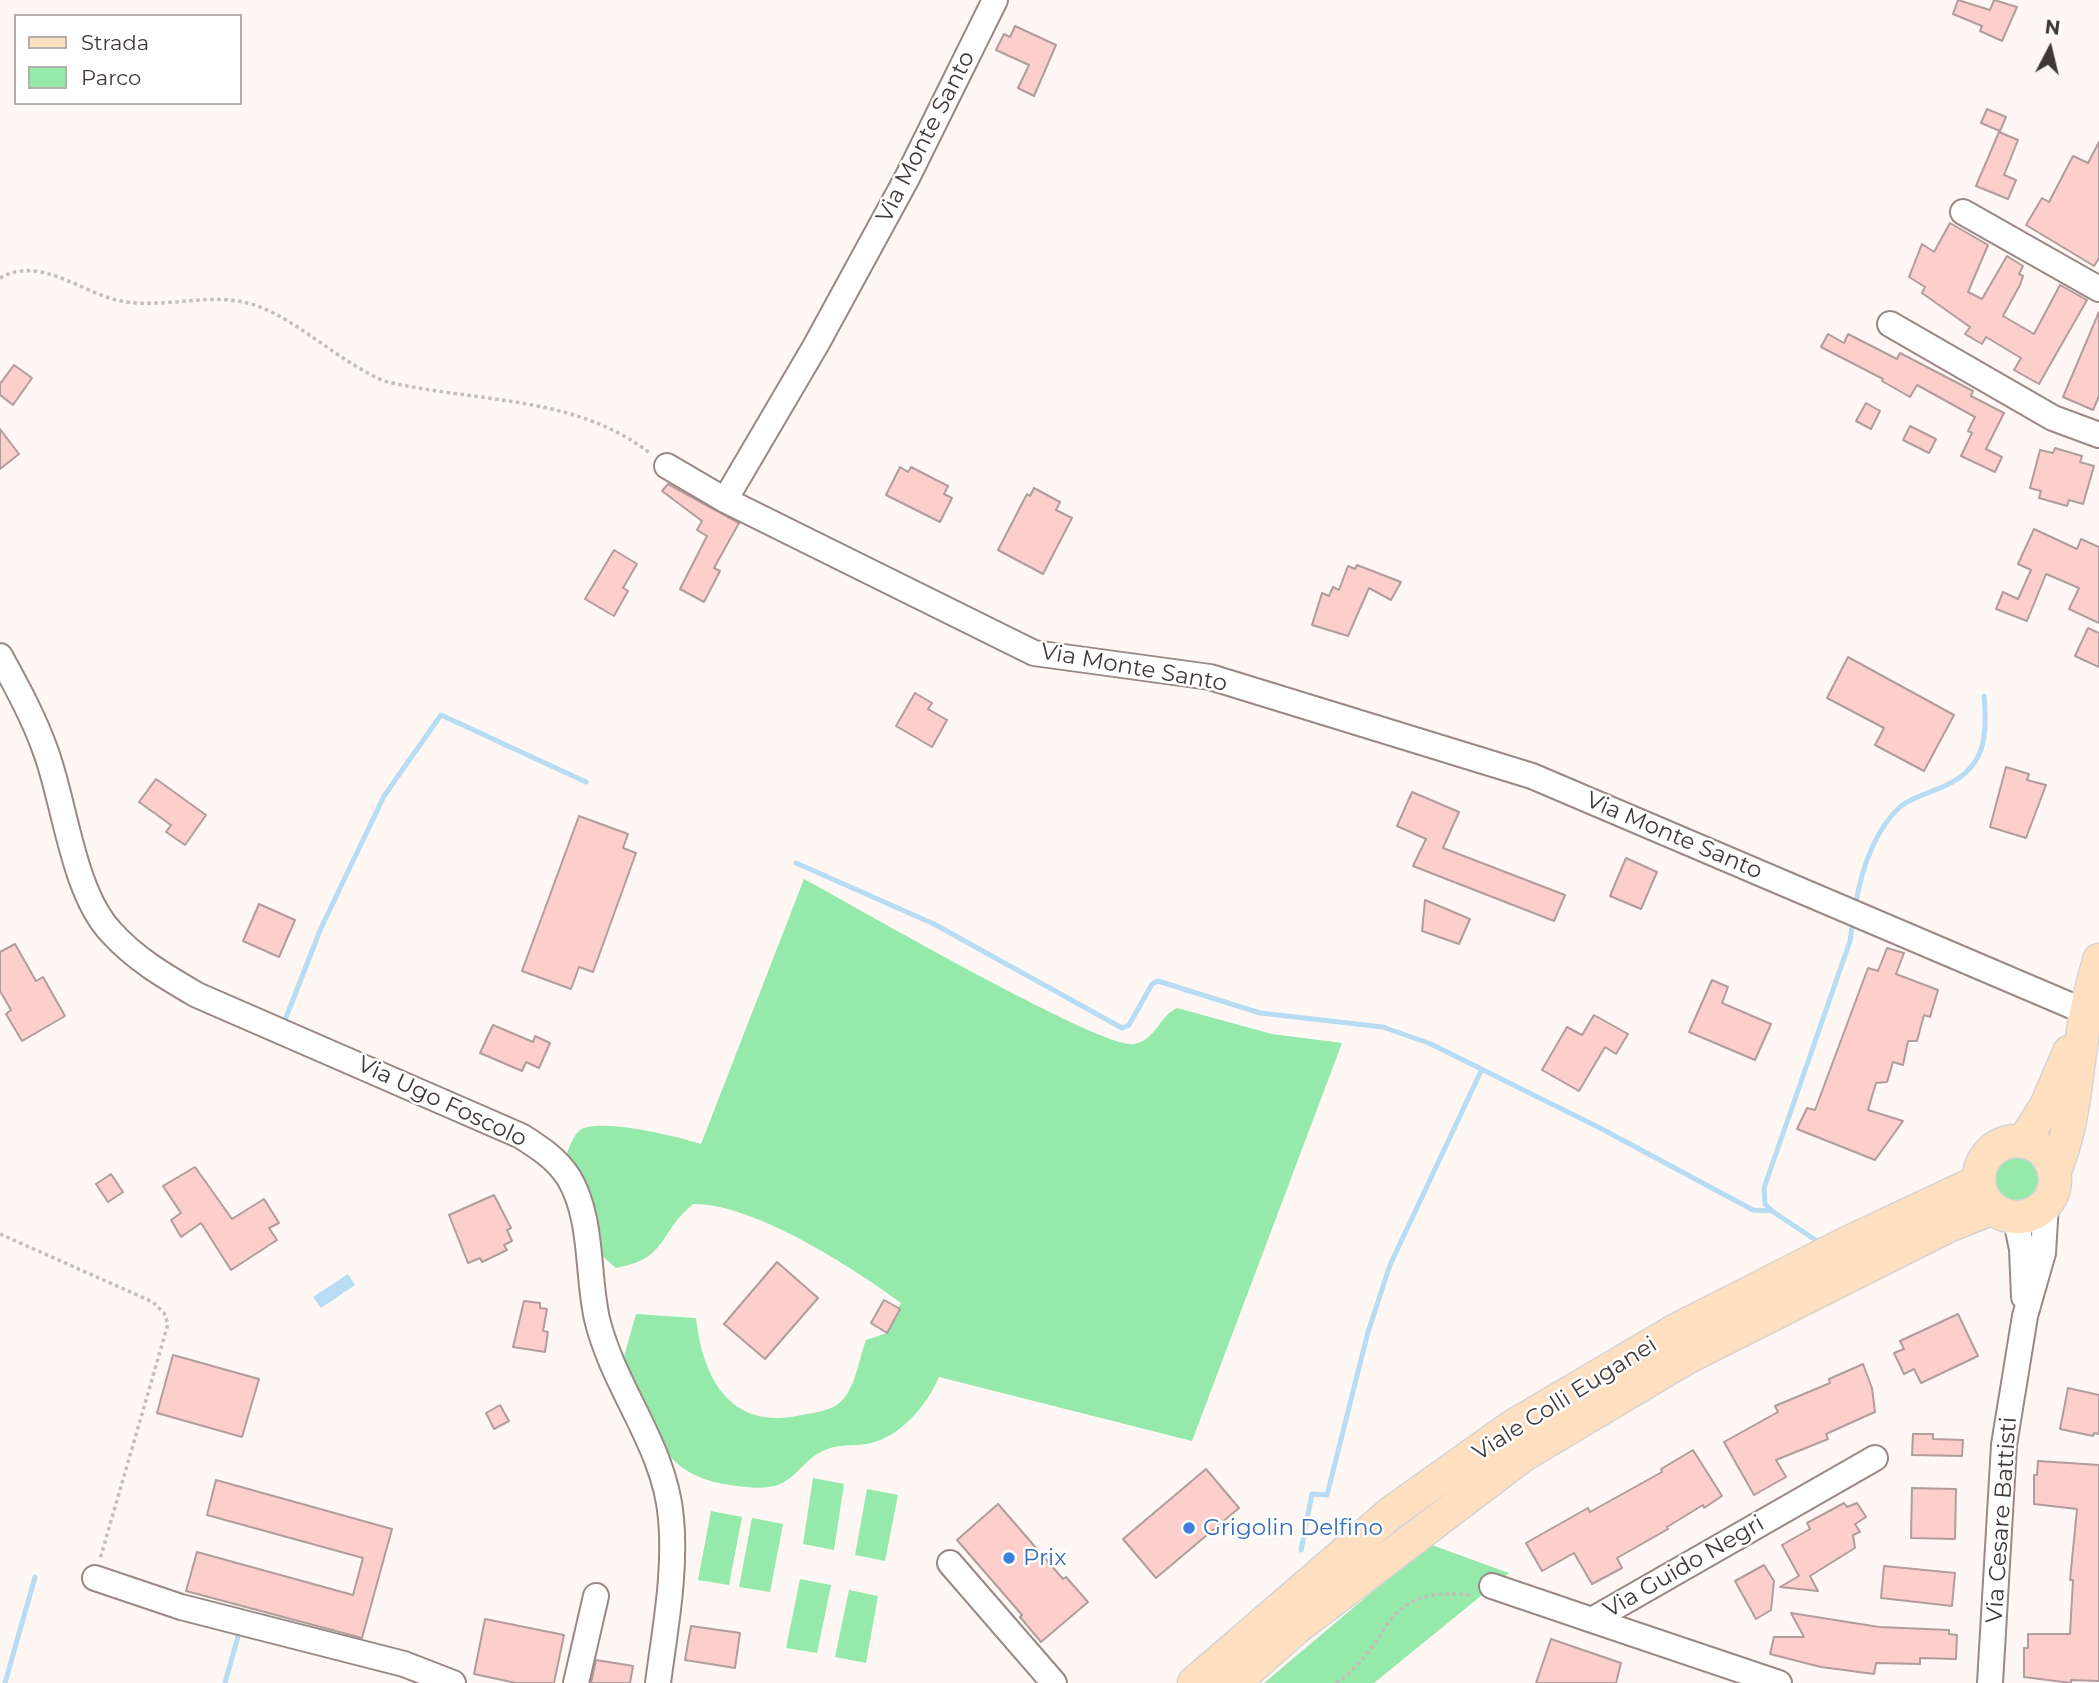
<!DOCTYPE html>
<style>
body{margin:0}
#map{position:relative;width:2099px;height:1683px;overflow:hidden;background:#fef7f4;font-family:Montserrat,sans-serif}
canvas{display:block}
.legend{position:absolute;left:14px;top:14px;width:228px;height:91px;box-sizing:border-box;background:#fff;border:2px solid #b3b0af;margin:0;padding:9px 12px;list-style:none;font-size:21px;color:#403937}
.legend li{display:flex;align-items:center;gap:14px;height:35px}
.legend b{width:35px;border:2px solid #b3b0af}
.north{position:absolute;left:2015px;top:14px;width:70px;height:70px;-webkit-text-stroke:5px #fff;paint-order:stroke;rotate:7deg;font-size:19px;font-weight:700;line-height:28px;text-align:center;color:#403937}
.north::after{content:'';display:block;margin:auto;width:24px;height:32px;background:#403937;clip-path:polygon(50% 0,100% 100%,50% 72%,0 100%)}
</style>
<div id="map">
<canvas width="2099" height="1683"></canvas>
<ul class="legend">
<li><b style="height:9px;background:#fee0c1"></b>Strada</li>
<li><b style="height:19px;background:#95e9ab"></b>Parco</li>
</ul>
<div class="north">N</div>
</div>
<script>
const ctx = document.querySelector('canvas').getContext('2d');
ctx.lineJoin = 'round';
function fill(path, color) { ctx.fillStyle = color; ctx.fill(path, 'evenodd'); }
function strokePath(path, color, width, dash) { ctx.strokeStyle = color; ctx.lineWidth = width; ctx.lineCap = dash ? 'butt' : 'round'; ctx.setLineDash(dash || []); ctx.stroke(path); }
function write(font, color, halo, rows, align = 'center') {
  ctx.font = font + ' Montserrat,sans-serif'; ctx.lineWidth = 5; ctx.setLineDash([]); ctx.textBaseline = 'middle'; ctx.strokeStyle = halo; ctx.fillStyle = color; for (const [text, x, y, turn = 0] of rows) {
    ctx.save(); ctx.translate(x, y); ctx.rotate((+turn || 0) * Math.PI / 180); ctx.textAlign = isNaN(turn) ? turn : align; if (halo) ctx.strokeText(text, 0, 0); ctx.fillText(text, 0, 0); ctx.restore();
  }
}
fill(new Path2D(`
 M804 879C849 903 1102 1050 1134 1044 1156 1040 1159 1016 1177 1008L1272 1034 1342 1043 1192 1441 939 1377C927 1405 900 1438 867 1444 854 1446 838 1444 825 1450 806 1457 797 1478 778 1485 763 1490 746 1487 730 1485 660 1476 648 1423 621 1367L636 1314 696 1318C703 1381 732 1431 802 1415 812 1413 829 1411 838 1404 855 1392 859 1358 866 1340L887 1333 901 1303C852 1267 753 1203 693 1204 658 1233 668 1259 616 1268L592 1247 564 1160C568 1152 572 1137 579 1131 595 1116 681 1137 701 1144Z
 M1988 1179a28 28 0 1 1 56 0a28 28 0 1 1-56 0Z
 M813 1478 844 1484 834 1550 803 1544Z
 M867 1489 898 1495 885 1561 855 1555Z
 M711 1511 742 1517 729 1585 698 1580Z
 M752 1518 783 1524 770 1592 739 1587Z
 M1429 1544 1509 1573 1374 1683H1264Z
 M800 1579 831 1585 817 1653 786 1648Z
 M849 1590 878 1596 866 1663 835 1657Z`), '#95e9ab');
fill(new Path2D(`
 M348 1274 355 1285 321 1308 313 1297Z`), '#b7dcf3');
strokePath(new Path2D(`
 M796 863 934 924 1122 1028 1129 1025 1152 984 1158 981 1260 1013 1383 1027 1431 1044 1600 1128 1753 1210 1772 1211
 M1855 907C1861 872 1873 831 1901 806 1911 798 1928 793 1940 788 1985 770 1988 739 1984 696
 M285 1020 321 928 384 796 441 715 586 782
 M1817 1241 1772 1211 1765 1204 1764 1188 1850 941 1853 920
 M1301 1550 1312 1494 1327 1495 1368 1332 1390 1265 1482 1069
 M5 1683 35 1577
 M225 1683 239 1633`), '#b7dcf3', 5);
const building = new Path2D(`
 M1958 0 1990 10 1994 0 2017 7 2002 41 1980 31 1982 26 1953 14Z
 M1015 26 1056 45 1034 96 1018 88 1029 65 996 50 1004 34 1010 37Z
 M1987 109 2006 117 2000 131 1981 123Z
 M1999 132 2018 140 2004 175 2016 180 2008 199 1976 186Z
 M2099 142V258L2094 266 2026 225 2042 198 2049 202 2073 156 2088 163Z
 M1950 223 1988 245 1968 292 1982 299 2007 256 2023 266 2019 274 2023 276 2020 285 2003 316 2034 334 2060 285 2087 300 2039 384 2014 370 2021 358 1986 337 1982 344 1965 334 1970 327 1922 293 1925 287 1909 277 1922 244 1934 252Z
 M2099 312V396L2093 410 2063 397Z
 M1828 334 1844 343 1848 334 1897 359 1900 353 1973 391 1971 396 2004 413 1986 449 2002 457 1995 472 1961 456 1972 433 1968 431 1975 417 1917 385 1910 397 1882 381 1883 379 1821 347Z
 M14 365 32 378 13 405 0 395V384Z
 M1866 403 1880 411 1871 429 1856 421Z
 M1910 426 1936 439 1929 453 1903 440Z
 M0 429 19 454 0 469Z
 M2055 448 2082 456 2080 462 2094 466 2083 504 2069 500 2067 506 2039 498 2041 491 2030 488 2040 450 2053 453Z
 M900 467 908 472 911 467 948 486 944 494 952 498 940 522 886 495Z
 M668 484 739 523 714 568 720 571 704 602 680 589 707 536 697 530 702 521 662 491Z
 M1034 488 1060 502 1056 510 1072 518 1043 574 998 550 1027 494 1030 496Z
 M2034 529 2077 549 2081 539 2099 547V623L2069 609 2079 588 2046 574 2027 621 1996 609 2003 592 2018 599 2031 570 2018 564Z
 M614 550 637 564 623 588 628 591 614 616 585 599Z
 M1357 565 1401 582 1391 600 1369 588 1348 636 1312 625 1322 593 1329 596 1333 587 1339 590 1348 566 1355 569Z
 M2088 628 2099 633V667L2075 656Z
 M1848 657 1954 715 1924 771 1875 745 1884 728 1827 698Z
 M915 693 932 703 928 709 947 720 932 747 896 726Z
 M2006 767 2029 774 2027 780 2046 785 2026 838 1990 827Z
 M156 779 206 815 185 845 166 832 171 825 139 802Z
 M1412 792 1459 812 1443 848 1565 895 1554 921 1413 866 1426 839 1397 826Z
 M579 816 628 834 623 848 636 853 593 972 579 967 571 989 522 971Z
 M1626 858 1657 872 1641 909 1610 896Z
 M1425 900 1470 919 1459 944 1422 931Z
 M259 904 295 920 279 957 243 941Z
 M15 944 36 981 43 977 65 1016 22 1041 6 1014 11 1010 0 991V952Z
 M1887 948 1904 953 1896 974 1938 990 1930 1017 1924 1015 1917 1041H1908L1903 1065 1893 1062 1887 1082 1876 1083 1868 1110 1903 1121 1875 1160 1797 1129 1807 1108 1815 1110 1868 968 1878 971Z
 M1712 980 1728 987 1722 1003 1771 1024 1755 1060 1689 1032Z
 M1594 1015 1628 1034 1616 1054 1605 1047 1579 1091 1542 1070 1567 1027 1582 1035Z
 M493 1025 533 1042 535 1036 550 1043 539 1068 526 1062 522 1071 480 1053Z
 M195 1167 232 1219 264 1199 279 1223 269 1228 277 1240 231 1270 201 1223 181 1237 171 1220 181 1213 163 1186Z
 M111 1174 123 1192 108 1202 96 1184Z
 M494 1195 511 1228 507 1230 512 1241 504 1245 507 1250 482 1262 480 1258 468 1263 449 1215Z
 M777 1262 818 1298 765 1359 724 1324Z
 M884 1300 900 1309 887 1333 871 1323Z
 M524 1301 540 1303V1308L547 1309 543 1331 548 1332 545 1352 513 1347Z
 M1958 1314 1978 1356 1921 1383 1914 1369 1904 1374 1894 1353 1904 1349 1900 1341Z
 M173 1355 259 1379 242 1437 157 1413Z
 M1863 1364 1872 1388 1875 1412 1826 1434 1828 1439 1776 1460 1786 1477 1754 1495 1724 1442 1778 1412 1775 1406 1830 1383 1829 1379Z
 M2068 1388 2099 1395V1434L2094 1433 2093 1436 2060 1429Z
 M500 1405 509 1421 494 1429 486 1413Z
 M1913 1434H1933V1439L1963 1440 1962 1456 1912 1455Z
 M1693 1450 1722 1496 1704 1508 1703 1505 1667 1527 1668 1529 1617 1558 1622 1568 1592 1584 1574 1553 1542 1571 1526 1543 1588 1508 1590 1512 1662 1472 1661 1469Z
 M2038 1461 2099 1465V1681L2071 1680V1683L2024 1677V1648H2028V1634H2070L2073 1580H2070L2077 1509 2034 1504V1475H2037Z
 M1206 1469 1239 1508 1156 1578 1123 1539Z
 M216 1480 392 1529 362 1638 186 1591 197 1552 353 1595 363 1558 207 1515Z
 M1912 1488 1956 1489 1955 1539 1911 1538Z
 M1844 1503 1847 1507 1857 1503 1866 1517 1855 1524 1860 1532 1853 1535 1855 1548 1810 1576 1818 1591 1780 1587 1799 1576 1782 1545 1810 1529 1807 1523Z
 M998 1504 1063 1579 1066 1577 1088 1602 1041 1642 1020 1617 1022 1615 957 1540Z
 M1764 1565 1774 1581 1771 1610 1756 1619 1735 1581Z
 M1884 1566 1955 1573 1952 1606 1881 1598Z
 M1791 1613 1879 1627 1949 1630V1634L1957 1635 1956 1659 1920 1658V1664L1876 1663 1874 1674 1821 1667 1770 1654 1774 1637H1804Z
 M485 1619 564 1635 554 1683H516L474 1674Z
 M691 1626 740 1633 735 1668 685 1660Z
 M1551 1639 1621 1663 1616 1683H1536Z
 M596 1660 633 1666 630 1683H591Z`);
fill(building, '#fccfcc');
strokePath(building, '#b09d9c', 2);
const minor = new Path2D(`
 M995 0 907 178 816 345 725 500 1034 653 1210 677 1532 776 2086 1012
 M1963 212 2099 289
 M1890 324 2053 418 2099 435
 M667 466 725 500
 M0 656C17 687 34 718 46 752 65 804 73 892 111 932 135 959 166 977 197 995L521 1136C540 1148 557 1159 569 1178 593 1218 587 1275 597 1319 614 1389 665 1446 671 1518 676 1573 665 1629 658 1683
 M2015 1216 2022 1249 2024 1297
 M950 1563 1054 1683
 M95 1578 181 1607 404 1664 453 1683
 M1492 1586 1592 1620
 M576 1683 596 1596
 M1779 1683 1592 1620 1875 1458
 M1990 1683 2004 1445 2025 1316 2043 1253 2046 1204`);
const major = new Path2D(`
 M1979 1179a38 38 0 1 1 76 0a38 38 0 1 1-76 0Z
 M2023 1142 2046 1106 2069 1052
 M2054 1173C2076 1122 2076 1066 2086 1013 2089 995 2095 977 2099 960
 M1194 1683 1392 1512 1513 1426 1676 1330 1849 1242 1979 1181
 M1234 1683 1296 1628 1522 1456 1688 1357 1946 1227 1993 1208`);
strokePath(minor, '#998883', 28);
strokePath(major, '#d5d3d3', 35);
strokePath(new Path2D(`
 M0 278C40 255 81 293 121 301 167 310 215 289 260 307 301 323 340 362 384 381 474 403 575 394 651 454
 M0 1234 153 1302 164 1313 168 1324 100 1559
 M1336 1683C1397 1642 1375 1585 1473 1595`), '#c4bdbb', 3.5, [3.5, 3.5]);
strokePath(minor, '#fff', 24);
strokePath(major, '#fee0c1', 32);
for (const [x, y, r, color] of [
 [1189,1528,7,"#3f7fe0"],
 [1009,1558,7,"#3f7fe0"]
]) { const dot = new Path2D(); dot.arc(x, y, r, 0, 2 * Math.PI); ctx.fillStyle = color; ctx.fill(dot); strokePath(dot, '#fff', 2.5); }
write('23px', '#403937', '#fff', [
 ["Via Monte Santo",926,137,-63],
 ["Via Monte Santo",1134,668,10],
 ["Via Monte Santo",1674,836,23],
 ["Via Ugo Foscolo",442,1102,25],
 ["Viale Colli Euganei",1565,1399,-32],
 ["Via Cesare Battisti",2002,1520,-86],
 ["Via Guido Negri",1684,1567,-30]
]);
write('23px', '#366cbe', '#fff', [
 ["Grigolin Delfino",1203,1528],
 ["Prix",1023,1558]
], 'left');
</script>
